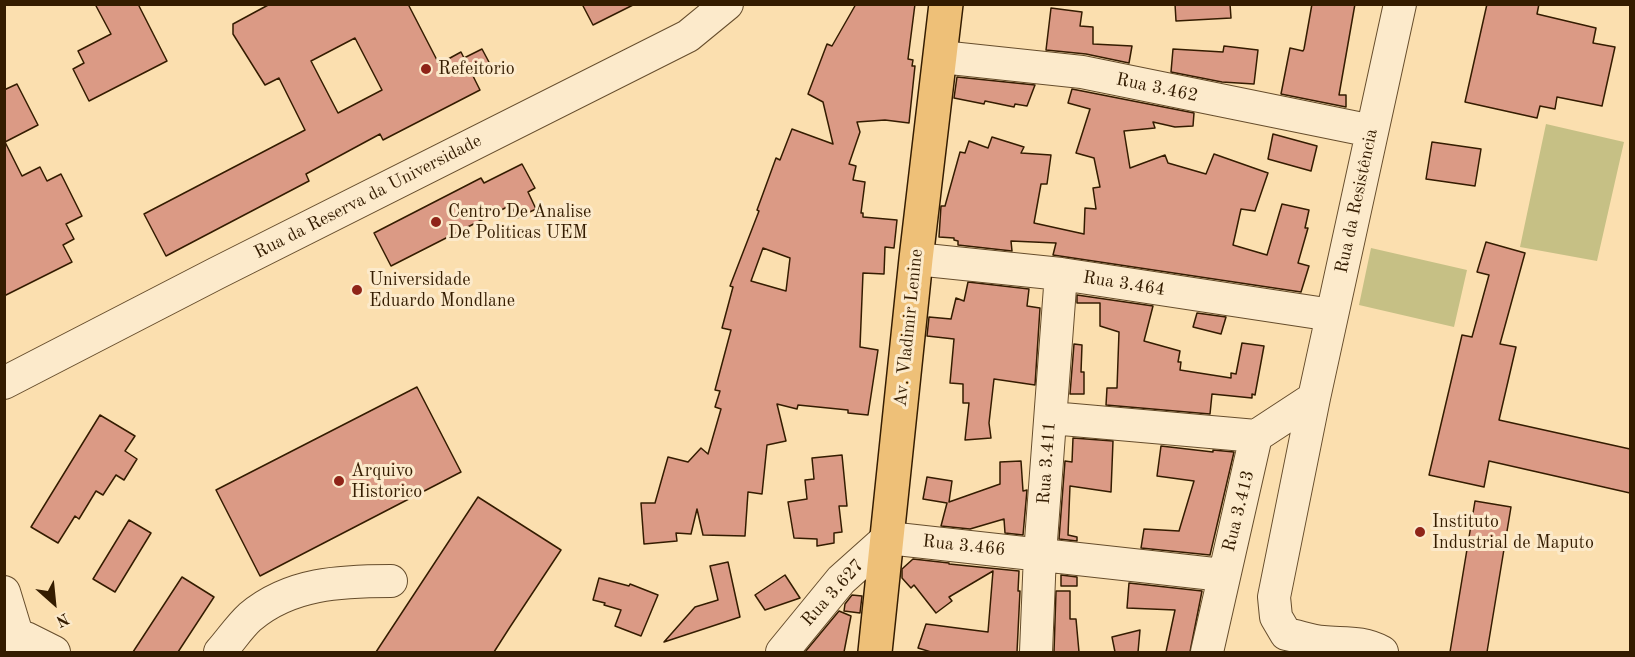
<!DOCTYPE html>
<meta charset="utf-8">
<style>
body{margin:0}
#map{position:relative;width:1635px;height:657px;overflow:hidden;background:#fbdfaf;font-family:"Old Standard TT",serif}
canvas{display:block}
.frame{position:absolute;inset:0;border:6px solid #341c00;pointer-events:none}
.north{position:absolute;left:24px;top:573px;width:60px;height:60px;-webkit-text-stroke:4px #fceacb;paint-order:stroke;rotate:153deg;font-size:16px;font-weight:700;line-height:24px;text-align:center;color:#341c00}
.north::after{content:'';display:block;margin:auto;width:21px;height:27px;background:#341c00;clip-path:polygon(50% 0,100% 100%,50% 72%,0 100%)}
</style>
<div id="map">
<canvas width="1635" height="657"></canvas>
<div class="frame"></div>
<div class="north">N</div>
</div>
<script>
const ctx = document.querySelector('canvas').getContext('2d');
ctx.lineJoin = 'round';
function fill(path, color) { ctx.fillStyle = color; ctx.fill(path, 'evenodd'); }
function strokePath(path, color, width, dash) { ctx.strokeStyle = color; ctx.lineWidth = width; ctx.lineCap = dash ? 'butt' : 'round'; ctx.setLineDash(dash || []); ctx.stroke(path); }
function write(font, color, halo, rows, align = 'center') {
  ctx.font = font + ' "Old Standard TT",serif'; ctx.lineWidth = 6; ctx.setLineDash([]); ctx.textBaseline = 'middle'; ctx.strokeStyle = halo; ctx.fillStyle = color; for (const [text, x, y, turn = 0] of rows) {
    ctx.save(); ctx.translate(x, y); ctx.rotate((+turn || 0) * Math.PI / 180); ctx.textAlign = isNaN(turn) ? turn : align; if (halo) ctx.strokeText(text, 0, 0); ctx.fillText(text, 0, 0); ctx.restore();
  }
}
fill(new Path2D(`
 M1546 124 1624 142 1597 261 1520 247Z
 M1371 248 1467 270 1454 327 1359 305Z`), '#c6c085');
const building = new Path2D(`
 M95 4H138L167 61 89 101 73 69 84 63 78 51 111 34Z
 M270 4H408L439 64 461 52 464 58 482 49 490 64 472 74 480 90 383 140 380 134 306 174 309 181 166 256 144 214 305 130 279 78 265 85 233 34V24ZM355 38 382 90 338 113 311 61Z
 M582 4H635L593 25Z
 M856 4H915L908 59 913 60 912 66H915L909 123 885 120 857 122 860 132 849 164 856 166 853 180 865 182 861 213H863V217L897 220 894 248 885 247 884 274 863 273 860 347 878 350 868 415 848 413V410L798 405 797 409 777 404 786 441 767 445 762 494 748 492 745 536 703 535 697 509 691 534 676 533 677 541 644 544 641 503H655L668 457 688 462 701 448 708 454 721 409 715 407 720 391 715 390 731 330 722 328 733 287 730 286 759 211 757 210 776 158 780 160 792 129 833 144 823 102 808 94 827 44 832 46ZM763 248 790 258 786 291 751 281Z
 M1175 4H1230L1231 18 1176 21Z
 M1312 4H1355L1339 95H1346V107L1281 94 1290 48 1303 51 1304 49Z
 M1487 4H1539L1537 14 1596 28 1593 43 1615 47 1602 106 1557 97 1555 109 1540 106 1537 118 1465 102Z
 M1051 8 1082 12 1080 26 1093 27V44L1132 46 1129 63 1086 54 1046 50Z
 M1224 46 1258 50 1254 84 1222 82 1171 72 1173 49 1223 52Z
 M957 77 1035 85 1027 106 1015 104 1014 107 985 101 984 104 954 98Z
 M17 84 38 125 5 142 22 176 40 167 47 181 61 174 82 216 66 224 74 239 63 245 72 262 4 296V90Z
 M1072 89 1194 113 1193 126 1175 127 1153 122 1155 128 1124 131 1130 168 1165 155 1168 163 1206 174 1214 154 1268 173 1255 211 1241 209 1233 245 1267 255 1282 204 1309 210 1305 228H1308L1298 263 1309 266 1301 292 1053 255 1056 243 1011 241 1012 251 958 245V241L954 240V238L939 237 941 206H945L960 152 965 153 969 141 988 148 992 137 1024 147 1021 153 1051 155 1047 184H1041L1034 223 1084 234 1085 208 1096 209 1093 188 1100 187 1094 158 1076 153 1090 109 1068 103Z
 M1273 134 1317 146 1311 171 1268 159Z
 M1432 142 1481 149 1475 186 1426 179Z
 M522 164 535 188 528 192 536 209 517 218 511 205 391 266 374 233 481 178 484 183Z
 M1486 242 1525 253 1500 344 1516 347 1499 420 1630 449V493L1489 461 1484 487 1429 475 1462 335 1472 337 1489 275 1477 272Z
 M968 282 1029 289 1027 306 1040 308 1035 385 994 379 989 423 991 438 965 440 969 403H963V384L950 383 954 339 927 336 929 317 951 319 956 298 964 301Z
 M1077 295 1153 306 1144 341 1180 351 1178 362H1181L1180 370 1231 378V373L1236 374 1242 343 1264 346 1255 395 1252 394V398L1212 394 1210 414 1106 405 1107 388H1117L1119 332 1100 326V303H1077Z
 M1197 313 1226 317 1221 334 1193 327Z
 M1074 344 1082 345 1081 372H1084V394H1070Z
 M417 387 461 472 260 576 216 490Z
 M100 415 135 436 125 451 137 459 124 480 116 475 103 495 96 491 79 519 75 516 58 543 31 527Z
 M1073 438 1113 441 1111 492 1070 486 1068 535 1077 537V541L1059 539 1065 461 1072 462Z
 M1161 446 1213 452V450L1234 452 1210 555 1141 548 1144 529 1179 531 1194 481 1157 476Z
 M842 455 847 506H839L842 532 834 533V543L817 546V539L794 538 788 502 807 499 805 480 814 479 812 458Z
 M1021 461 1023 491 1027 490 1023 535 1005 533 1004 519 970 529 941 526 947 503 923 499 927 477 952 481 949 502 1000 484V462Z
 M478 497 561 550 510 627 494 652H376Z
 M1475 501 1511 507 1487 652H1450Z
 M129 520 151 533 115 592 93 579Z
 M913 559 949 563V564L1019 571 1018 591H1020L1017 652H931L918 648 926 624 988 632 993 571 949 597 952 601 936 613 914 585 911 588 902 578V569Z
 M728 562 740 617 664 642 695 607 718 600 710 566Z
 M785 575 800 598 765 610 755 595Z
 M1061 575 1077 577V586H1061Z
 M182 577 214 597 178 652H133Z
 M599 578 629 586 630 584 658 595 641 636 615 626 621 610 604 605 605 603 593 600Z
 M1129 583 1202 591 1190 652H1166L1175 610 1127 608Z
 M1056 591H1070V619H1076L1079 652H1054Z
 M852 595 862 596 860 613 844 611 845 604Z
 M839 611 851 616 844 652H805Z
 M1140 630 1138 652H1115L1112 637Z`);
fill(building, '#db9a85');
strokePath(building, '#341c00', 1.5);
const minor = new Path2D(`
 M941 57 1082 72 1372 131
 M916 259 1061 274 1332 315
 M4 383 217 273 688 36 727 4
 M1051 418 1256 436
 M4 592 18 638
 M4 639 26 638 54 652
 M220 652C230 641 239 627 250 617 290 583 341 581 391 581
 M782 652 841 580 888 538 1223 575
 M1036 652 1040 554 1061 274
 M1207 652 1256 436 1314 398
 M1382 652C1362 641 1345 644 1323 642 1311 641 1298 636 1286 634L1276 617 1274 597 1314 398 1400 4`);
const major = new Path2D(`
 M875 652 916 259 946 4`);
strokePath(minor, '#664d2c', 34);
strokePath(major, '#341c00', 36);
strokePath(minor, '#fceacb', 32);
strokePath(major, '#eec078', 33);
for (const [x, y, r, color] of [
 [426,69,6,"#8f2418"],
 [436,222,6,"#8f2418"],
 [357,290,6,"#8f2418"],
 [339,481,6,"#8f2418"],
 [1420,532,6,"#8f2418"]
]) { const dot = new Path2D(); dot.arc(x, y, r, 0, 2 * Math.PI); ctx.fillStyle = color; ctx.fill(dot); strokePath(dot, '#fceacb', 2); }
write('18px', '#341c00', '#fceacb', [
 ["Refeitorio",438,69],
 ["Centro De Analise",448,212],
 ["De Politicas UEM",448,233],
 ["Universidade",369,280],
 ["Eduardo Mondlane",369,301],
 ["Arquivo",351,471],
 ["Historico",351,492],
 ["Instituto",1432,522],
 ["Industrial de Maputo",1432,543]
], 'left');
write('18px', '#341c00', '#fceacb', [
 ["Rua 3.462",1157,88,12],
 ["Rua da Reserva da Universidade",368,197,-27],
 ["Rua da Resistência",1357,201,-78],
 ["Rua 3.464",1124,284,9],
 ["Av. Vladimir Lenine",909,328,-84],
 ["Rua 3.411",1047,463,-86],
 ["Rua 3.413",1239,511,-76],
 ["Rua 3.466",964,546,6],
 ["Rua 3.627",833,593,-48]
]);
</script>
